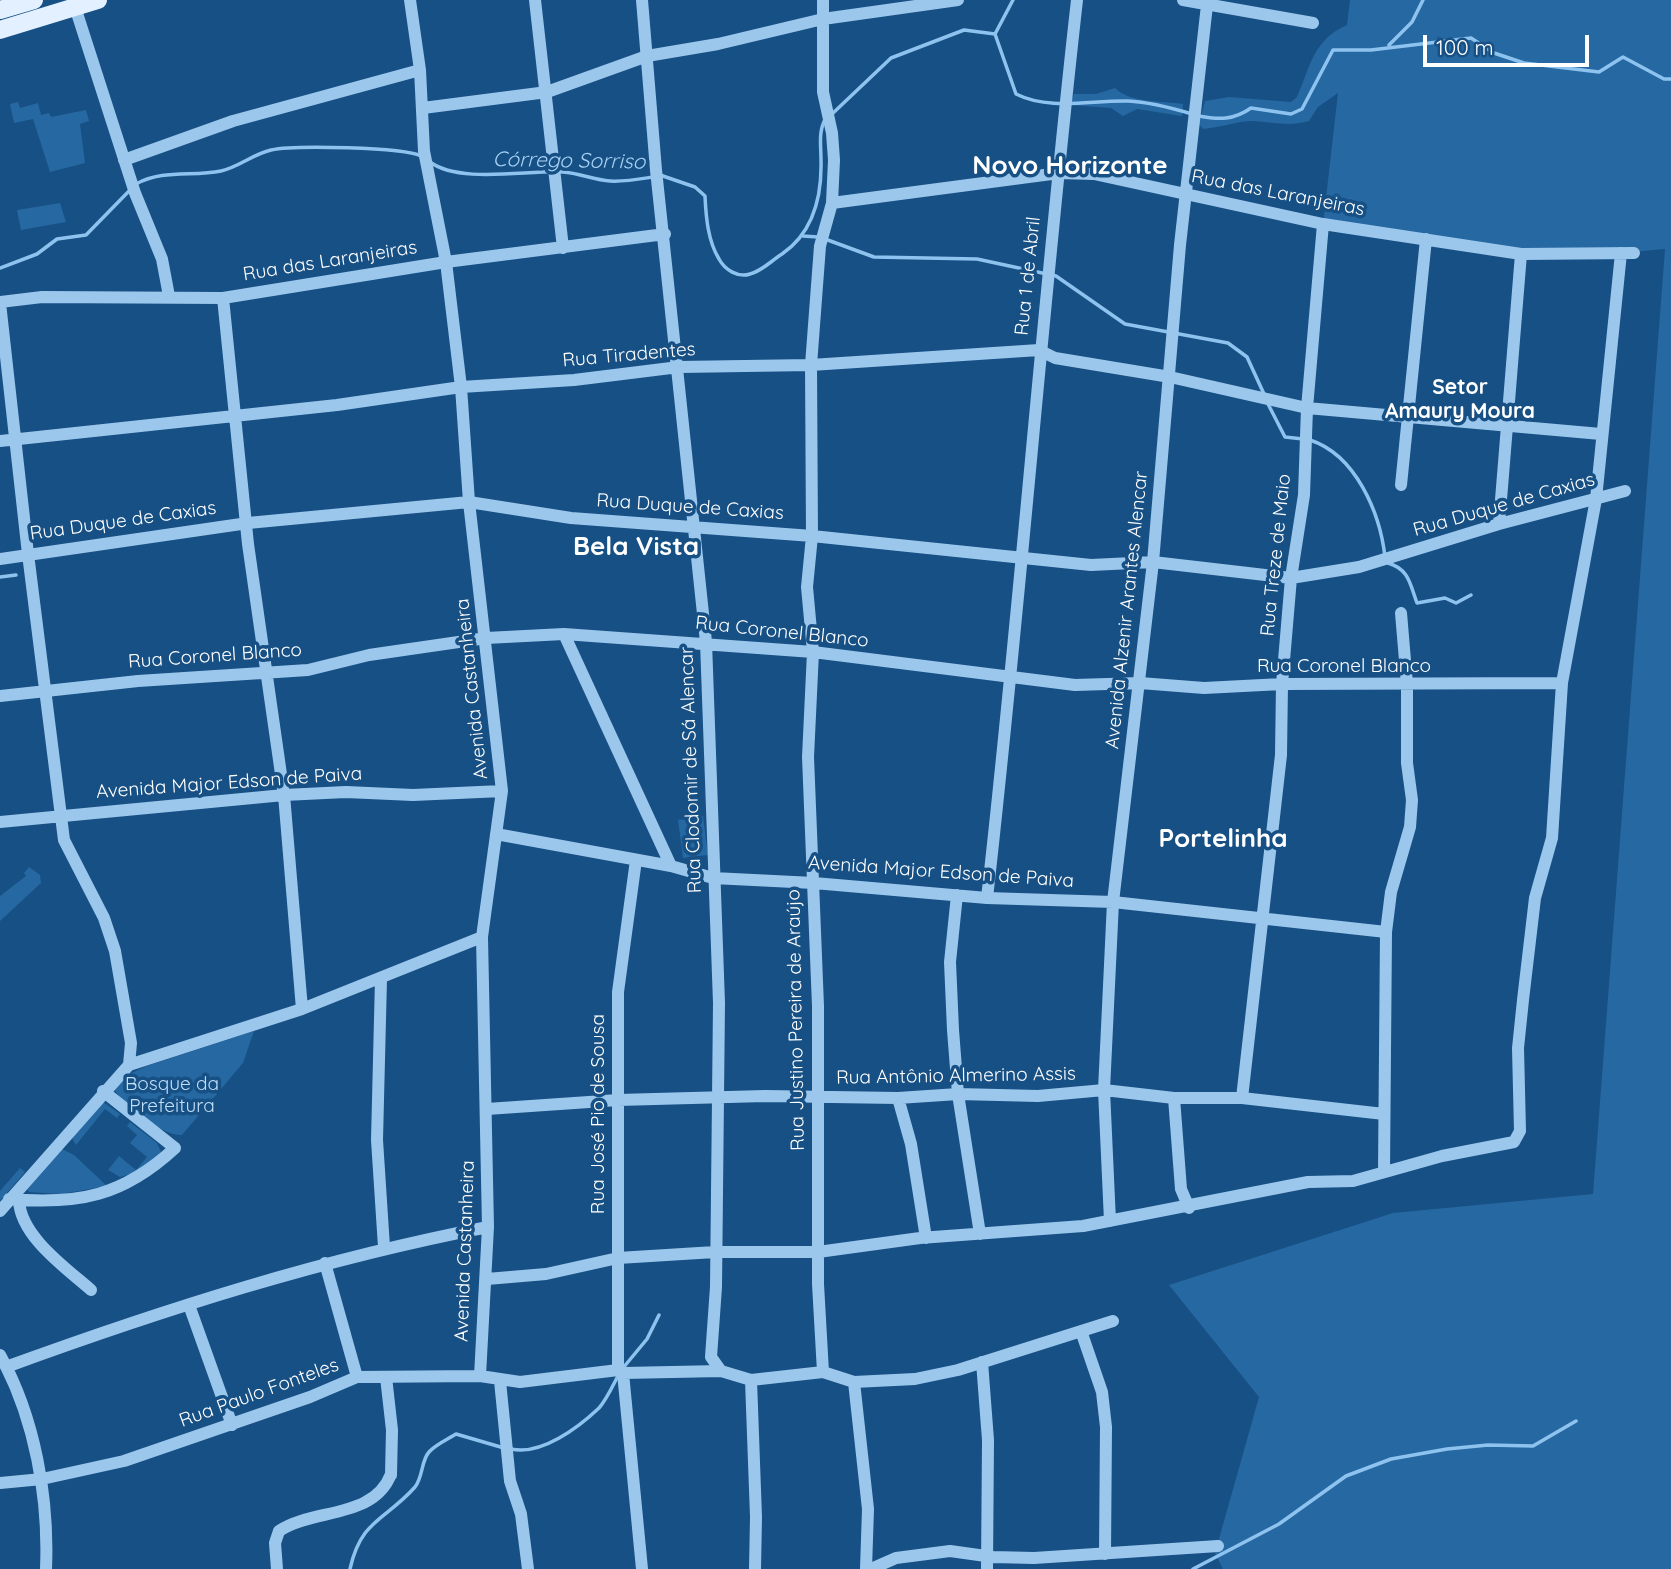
<!DOCTYPE html>
<meta charset="utf-8">
<style>
body{margin:0}
#map{position:relative;width:1671px;height:1569px;overflow:hidden;background:#175084;font-family:Quicksand,sans-serif}
canvas{display:block}
.scale{position:absolute;left:1423px;top:35px;width:166px;height:32px;box-sizing:border-box;border:4px solid #fff;border-top:0;padding-left:9px;font-size:21px;line-height:24px;white-space:nowrap;color:#fff;-webkit-text-stroke:5px #175084;paint-order:stroke}
</style>
<div id="map">
<canvas width="1671" height="1569"></canvas>
<div class="scale">100 m</div>
</div>
<script>
const ctx = document.querySelector('canvas').getContext('2d');
ctx.lineJoin = 'round';
function fill(path, color) { ctx.fillStyle = color; ctx.fill(path, 'evenodd'); }
function strokePath(path, color, width, dash) { ctx.strokeStyle = color; ctx.lineWidth = width; ctx.lineCap = dash ? 'butt' : 'round'; ctx.setLineDash(dash || []); ctx.stroke(path); }
function write(font, color, halo, rows, align = 'center') {
  ctx.font = font + ' Quicksand,sans-serif'; ctx.lineWidth = 7; ctx.setLineDash([]); ctx.textBaseline = 'middle'; ctx.strokeStyle = halo; ctx.fillStyle = color; for (const [text, x, y, turn = 0] of rows) {
    ctx.save(); ctx.translate(x, y); ctx.rotate((+turn || 0) * Math.PI / 180); ctx.textAlign = isNaN(turn) ? turn : align; if (halo) ctx.strokeText(text, 0, 0); ctx.fillText(text, 0, 0); ctx.restore();
  }
}
fill(new Path2D(`
 M1350 0H1671V1569H1223L1215 1553 1259 1397 1169 1285 1393 1213 1593 1194 1665 249 1621 253 1521 254 1323 224 1338 93 1318 107 1309 121C1289 127 1273 122 1253 121 1237 121 1219 128 1203 129L1199 124 1205 101 1229 97 1291 102 1297 97C1311 65 1313 40 1347 25Z
 M1115 88C1129 103 1163 101 1183 104L1182 116 1137 109 1123 116 1111 108 1070 105 1074 94H1096Z
 M18 102 20 108 38 103 41 115 49 113 51 117 86 110 89 121 80 124 85 163 50 172 33 119 14 123 10 104Z
 M60 203 66 222 21 230 17 210Z
 M703 816 708 855 683 858 678 820Z
 M29 867 40 875 41 883 0 921V896L26 876 24 873Z
 M254 1031 243 1063 182 1135C164 1137 120 1103 113 1087L127 1075 147 1066Z
 M103 1102 120 1114 117 1118 105 1109 76 1145 70 1135Z
 M130 1122 157 1143 161 1152 139 1172 120 1177 108 1170 119 1156 136 1170 147 1157 130 1143 137 1135 127 1126Z
 M62 1149 74 1155 107 1186 61 1194 29 1192 27 1189Z
 M20 1168 25 1172 0 1201V1191Z`), '#2668a2');
strokePath(new Path2D(`
 M995 34 1016 94C1050 111 1091 100 1128 101 1149 102 1172 108 1192 114
 M995 34 1013 0
 M1389 45 1412 22 1423 0
 M832 114 891 58 964 30 995 34
 M1199 116C1219 120 1234 120 1251 108L1291 114 1302 109 1333 50H1371L1471 38 1494 53 1524 63 1599 72 1623 57 1664 79H1671
 M430 162C460 184 527 170 563 172 579 173 594 180 610 181 623 182 640 179 653 177
 M660 175 695 187 705 196C706 218 708 241 719 259 725 270 738 278 750 274 762 271 771 261 782 254 814 232 822 197 821 160 821 145 818 131 826 118
 M136 184C163 169 193 177 221 171 239 167 253 154 271 150 293 145 403 147 421 156
 M803 236 818 237
 M825 239 874 257 977 259 1056 276 1125 324 1228 343 1247 357 1264 394
 M0 268 37 254 57 239 86 235 131 189
 M1268 404 1285 437 1303 439
 M1310 440C1356 455 1380 513 1385 557
 M1388 563C1409 569 1410 584 1417 603L1445 598 1456 603 1471 595
 M0 577 16 575
 M623 1368 647 1339 659 1315
 M511 1449C541 1456 579 1427 599 1408 607 1399 613 1385 619 1374
 M350 1569C361 1519 386 1520 415 1487 423 1477 421 1461 429 1452 435 1445 448 1439 456 1434L504 1448
 M1193 1569 1279 1524 1346 1476 1391 1459 1447 1449 1488 1445 1533 1446 1576 1421`), '#8ec3ef', 3.5);
strokePath(new Path2D(`
 M410 0 420 70 424 151 446 262 461 387 469 502 502 791 482 937 488 1227 480 1376
 M535 0 563 248
 M642 0 656 170 706 642 719 1003 716 1287 711 1357 721 1371
 M1183 0 1313 23
 M75 7 135 193 162 259 169 296
 M423 108 547 92 647 56 718 44 823 19 958 0
 M124 160 233 121 420 70
 M832 203 1059 173 1094 174 1323 224 1521 254 1634 253
 M223 298 248 544 284 795 302 1009
 M0 302 42 297 223 298 446 262 665 234
 M0 303 28 554 64 840 104 918 115 951 131 1043 129 1065
 M0 441 337 405 461 387 574 380 679 367 811 365 1039 350 1055 358 1170 377 1307 408 1601 434
 M1401 485 1426 239
 M1499 524 1521 254
 M0 559 248 523 469 502 571 518 812 536 1091 565 1153 562 1291 578 1359 567 1499 524 1625 491
 M564 634 671 866
 M0 696 138 681 308 670 369 655 486 638 564 634 813 652 1075 685 1140 683 1204 688 1282 684 1562 683
 M0 822 284 795 346 792 413 795 502 791
 M496 834 671 866 713 878 814 883 987 898 1113 902 1386 932
 M957 895 950 962 953 1030 958 1094 980 1234
 M987 898C1021 599 1043 299 1077 0
 M381 979 377 1140 384 1247
 M898 1098 911 1144 926 1238
 M1174 1098 1181 1189 1189 1208
 M1242 1098 1281 755 1282 684 1291 578 1304 495 1307 408 1323 224
 M487 1109 618 1100 765 1096 898 1098 958 1094 1038 1096 1104 1090 1174 1098H1242L1384 1114
 M1384 1172 1386 932 1391 892 1410 827 1412 800 1407 763V684L1401 613
 M9 1199C79 1205 123 1196 175 1148L103 1091
 M19 1200C20 1236 66 1268 91 1290
 M0 1211 129 1065 302 1009 482 937
 M1110 1221 1104 1090 1113 902 1153 562 1180 245 1207 5
 M325 1263 357 1377
 M487 1279 546 1274 618 1258 715 1252H818L920 1238 1083 1226 1308 1182 1353 1181 1442 1156 1514 1142 1520 1131 1518 1048 1523 1000 1535 898 1552 838 1562 683 1596 499 1621 253
 M189 1305 232 1425
 M1081 1331 1102 1392 1106 1427 1105 1554
 M0 1355C35 1418 49 1498 46 1569
 M982 1362 988 1440 987 1569
 M6 1367C165 1309 322 1259 488 1227
 M618 1370V992L636 860
 M823 1372 818 1284V1006L808 757 813 652 807 587 812 536 811 365 820 246 832 203 834 160 832 133 823 92V0
 M623 1373 642 1569
 M386 1377 392 1430 391 1475
 M751 1380 756 1517 755 1569
 M500 1381 510 1481 521 1514 528 1569
 M854 1382 868 1509 866 1569
 M0 1483 42 1479 124 1461 310 1397 357 1377 480 1376 520 1382 618 1370 623 1373 721 1371 751 1380 823 1372 854 1382 915 1379 958 1370 1113 1321
 M277 1569 275 1543 279 1531C314 1508 374 1519 391 1474
 M871 1569 896 1558 950 1551 993 1557 1034 1558 1218 1546`), '#9cc7ed', 12);
strokePath(new Path2D(`
 M0 10 34 0
 M0 30 98 0`), '#e2f0ff', 18);
write('19px', '#fff', '#175084', [
 ["Rua das Laranjeiras",1278,193,11],
 ["Rua das Laranjeiras",330,261,-9],
 ["Rua 1 de Abril",1028,276,-84],
 ["Rua Tiradentes",629,355,-5],
 ["Rua Duque de Caxias",1504,505,-16],
 ["Rua Duque de Caxias",690,507,4],
 ["Rua Duque de Caxias",123,521,-8],
 ["Rua Treze de Maio",1276,555,-84],
 ["Avenida Alzenir Arantes Alencar",1127,610,-84],
 ["Rua Coronel Blanco",782,632,6],
 ["Rua Coronel Blanco",215,656,-4],
 ["Rua Coronel Blanco",1344,666],
 ["Avenida Castanheira",472,689,-96],
 ["Rua Clodomir de Sá Alencar",691,770,-92],
 ["Avenida Major Edson de Paiva",229,783,-4],
 ["Avenida Major Edson de Paiva",941,872,4],
 ["Rua Justino Pereira de Araújo",796,1020,-91],
 ["Rua Antônio Almerino Assis",956,1076,-1],
 ["Rua José Pio de Sousa",598,1114,-90],
 ["Avenida Castanheira",465,1251,-88],
 ["Rua Paulo Fonteles",259,1393,-20]
]);
write('19px', '#c1dff9', '#175084', [
 ["Bosque da",172,1084],
 ["Prefeitura",172,1106]
]);
write('italic 21px', '#a7d1f4', '#175084', [
 ["Córrego Sorriso",569,161,1]
]);
write('bold 21px', '#fff', '#175084', [
 ["Setor",1460,388],
 ["Amaury Moura",1460,412]
]);
write('bold 26px', '#fff', '#175084', [
 ["Novo Horizonte",1070,166],
 ["Bela Vista",636,547],
 ["Portelinha",1223,839]
]);
</script>
